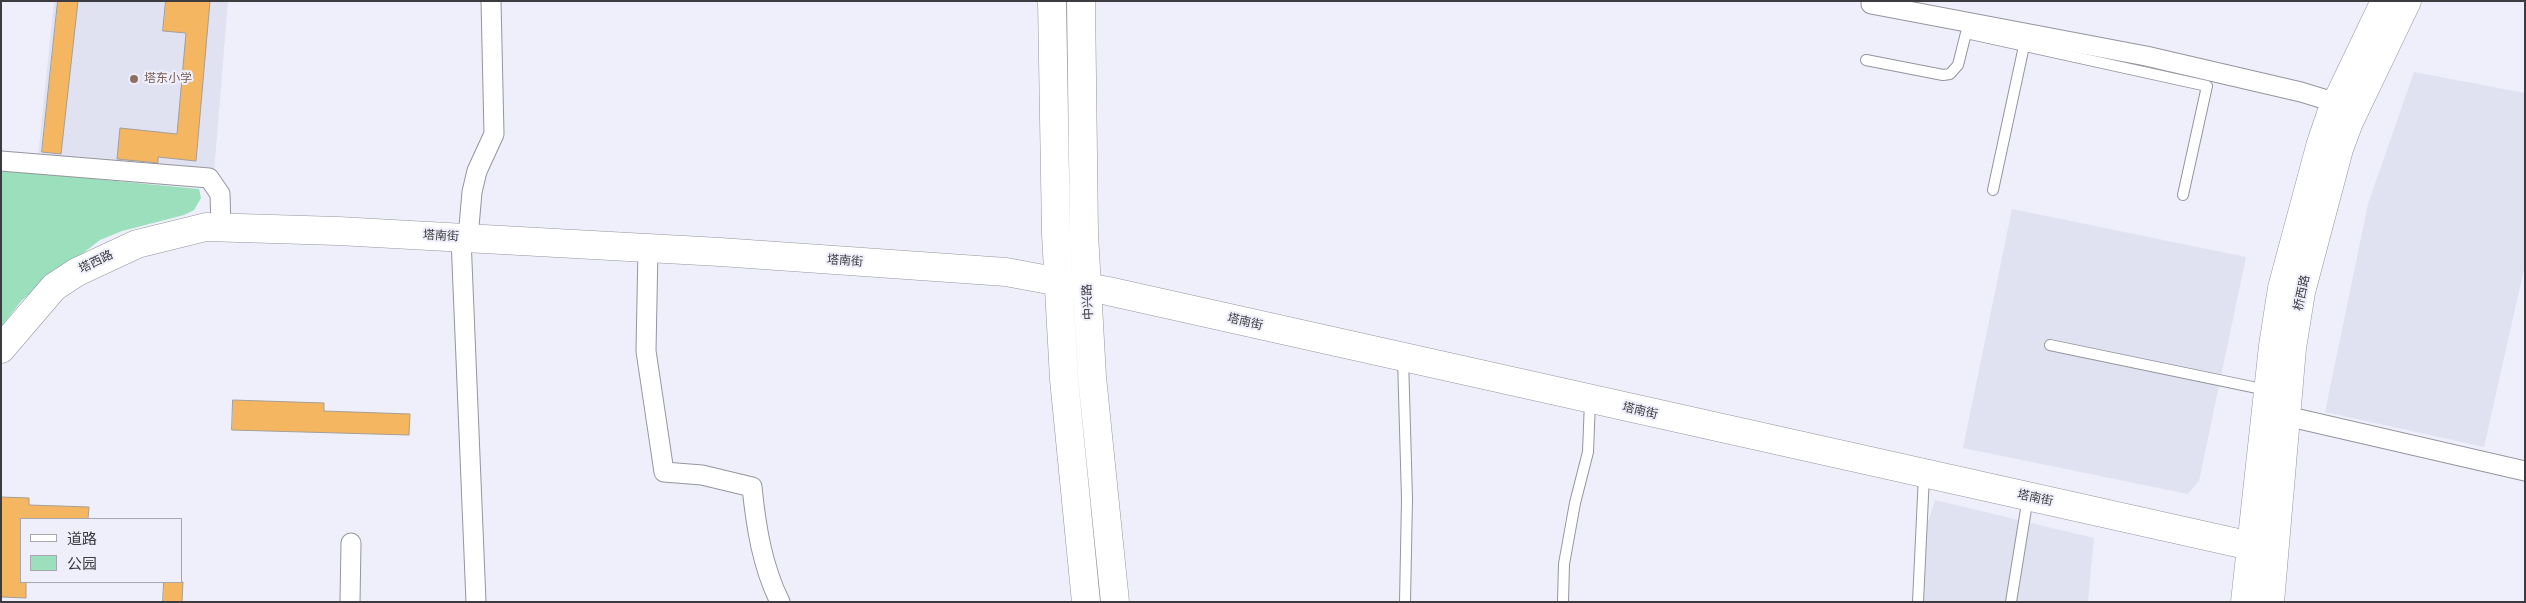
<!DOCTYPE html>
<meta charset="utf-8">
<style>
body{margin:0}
#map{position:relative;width:2526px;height:603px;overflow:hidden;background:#eeeffa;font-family:"IBM Plex Sans","Noto Sans SC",sans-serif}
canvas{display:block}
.frame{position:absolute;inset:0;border:2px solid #3c3c40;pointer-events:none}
.legend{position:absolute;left:20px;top:518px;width:162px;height:65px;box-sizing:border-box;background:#eeeffa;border:1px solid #a7a7b0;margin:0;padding:6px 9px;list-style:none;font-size:15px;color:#3c3c40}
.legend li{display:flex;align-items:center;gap:10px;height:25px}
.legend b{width:25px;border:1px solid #a7a7b0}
</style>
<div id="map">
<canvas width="2526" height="603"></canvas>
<div class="frame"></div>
<ul class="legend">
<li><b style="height:6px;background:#fff"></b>道路</li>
<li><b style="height:14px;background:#9cdfbc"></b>公园</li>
</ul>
</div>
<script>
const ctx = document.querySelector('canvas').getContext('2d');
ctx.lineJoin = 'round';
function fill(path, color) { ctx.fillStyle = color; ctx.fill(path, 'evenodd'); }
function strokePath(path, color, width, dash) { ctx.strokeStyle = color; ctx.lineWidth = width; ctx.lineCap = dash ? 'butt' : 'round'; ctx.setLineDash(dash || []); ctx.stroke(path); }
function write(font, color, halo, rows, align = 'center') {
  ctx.font = font + ' "IBM Plex Sans","Noto Sans SC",sans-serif'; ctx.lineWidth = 4; ctx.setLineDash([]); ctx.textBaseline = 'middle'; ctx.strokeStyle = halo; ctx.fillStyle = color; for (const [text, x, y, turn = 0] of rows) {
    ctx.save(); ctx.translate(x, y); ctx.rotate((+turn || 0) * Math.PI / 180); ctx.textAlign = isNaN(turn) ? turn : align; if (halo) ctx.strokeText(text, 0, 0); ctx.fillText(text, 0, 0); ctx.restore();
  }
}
fill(new Path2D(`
 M54 1H228L214 172 38 156Z
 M2414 72 2525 93V265L2484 447 2325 412 2368 204Z
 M2012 209 2246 257 2199 481 2188 494 1963 448Z
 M1935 500 2094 538 2088 602H1924L1927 525Z`), '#e0e2f2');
fill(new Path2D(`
 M1 170 199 189 201 198 194 210 184 215 122 231 100 240 22 300 1 327Z`), '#9cdfbc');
const building = new Path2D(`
 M58 1H78L61 154 42 152Z
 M166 1H210L196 161 158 157V163L117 159 120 128 177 134 186 33 163 31Z
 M233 400 324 403V411L410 414 409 435 232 430Z
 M1 497 29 498V505L89 507 88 519H21V582H26V598L1 597Z
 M164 582H183L182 602H163Z`);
fill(building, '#f5b662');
strokePath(building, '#a59e96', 1);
const lane = new Path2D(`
 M1866 60 1943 75 1950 74 1958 65 1966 33 2207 86 2183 195
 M1993 190 2024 46
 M2050 345 2267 390
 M1403 358 1407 499 1405 602
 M1563 602 1564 564 1575 503 1588 452 1590 401
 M1918 602 1924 475
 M2011 602 2028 497`);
const street = new Path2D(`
 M1871 4 2146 56 2301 92 2337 103
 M1 161 209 178 220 194 221 227
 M461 238 476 602
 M468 238 472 192 477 171 494 134 491 1
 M648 248 646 351 664 472 702 475 752 487C756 526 762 566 780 602
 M2286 416 2525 471
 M350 602 351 543`);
const secondary = new Path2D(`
 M1 349 54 287 77 272 137 244 206 227 338 231 720 252 1006 272 1108 291 2251 546
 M2245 602 2273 346 2282 288 2321 143 2331 114 2385 1
 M2270 602 2292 348 2301 292 2339 149 2349 122 2407 1`);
const primary = new Path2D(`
 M1052 1 1056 234 1064 379 1086 602
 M1081 1 1084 233 1092 377 1115 602`);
strokePath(lane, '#94959e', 12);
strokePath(street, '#94959e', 21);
strokePath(secondary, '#94959e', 29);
strokePath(primary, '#94959e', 29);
strokePath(lane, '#fff', 10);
strokePath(street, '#fff', 19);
strokePath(secondary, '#fff', 28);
strokePath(primary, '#fff', 28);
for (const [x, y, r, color] of [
 [134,79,5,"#8d6e63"]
]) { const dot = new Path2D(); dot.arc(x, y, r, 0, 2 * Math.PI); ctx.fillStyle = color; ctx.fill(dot); strokePath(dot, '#eeeffa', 2); }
write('12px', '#785e54', '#eeeffa', [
 ["塔东小学",144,79]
], 'left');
write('12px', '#3c3c40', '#eeeffa', [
 ["塔南街",441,236,3],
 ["塔南街",845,261,4],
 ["塔西路",96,262,-26],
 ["桥西路",2302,293,-78],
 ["中兴路",1088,302,-93],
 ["塔南街",1245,322,13],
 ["塔南街",1640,411,13],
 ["塔南街",2035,498,12]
]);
</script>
